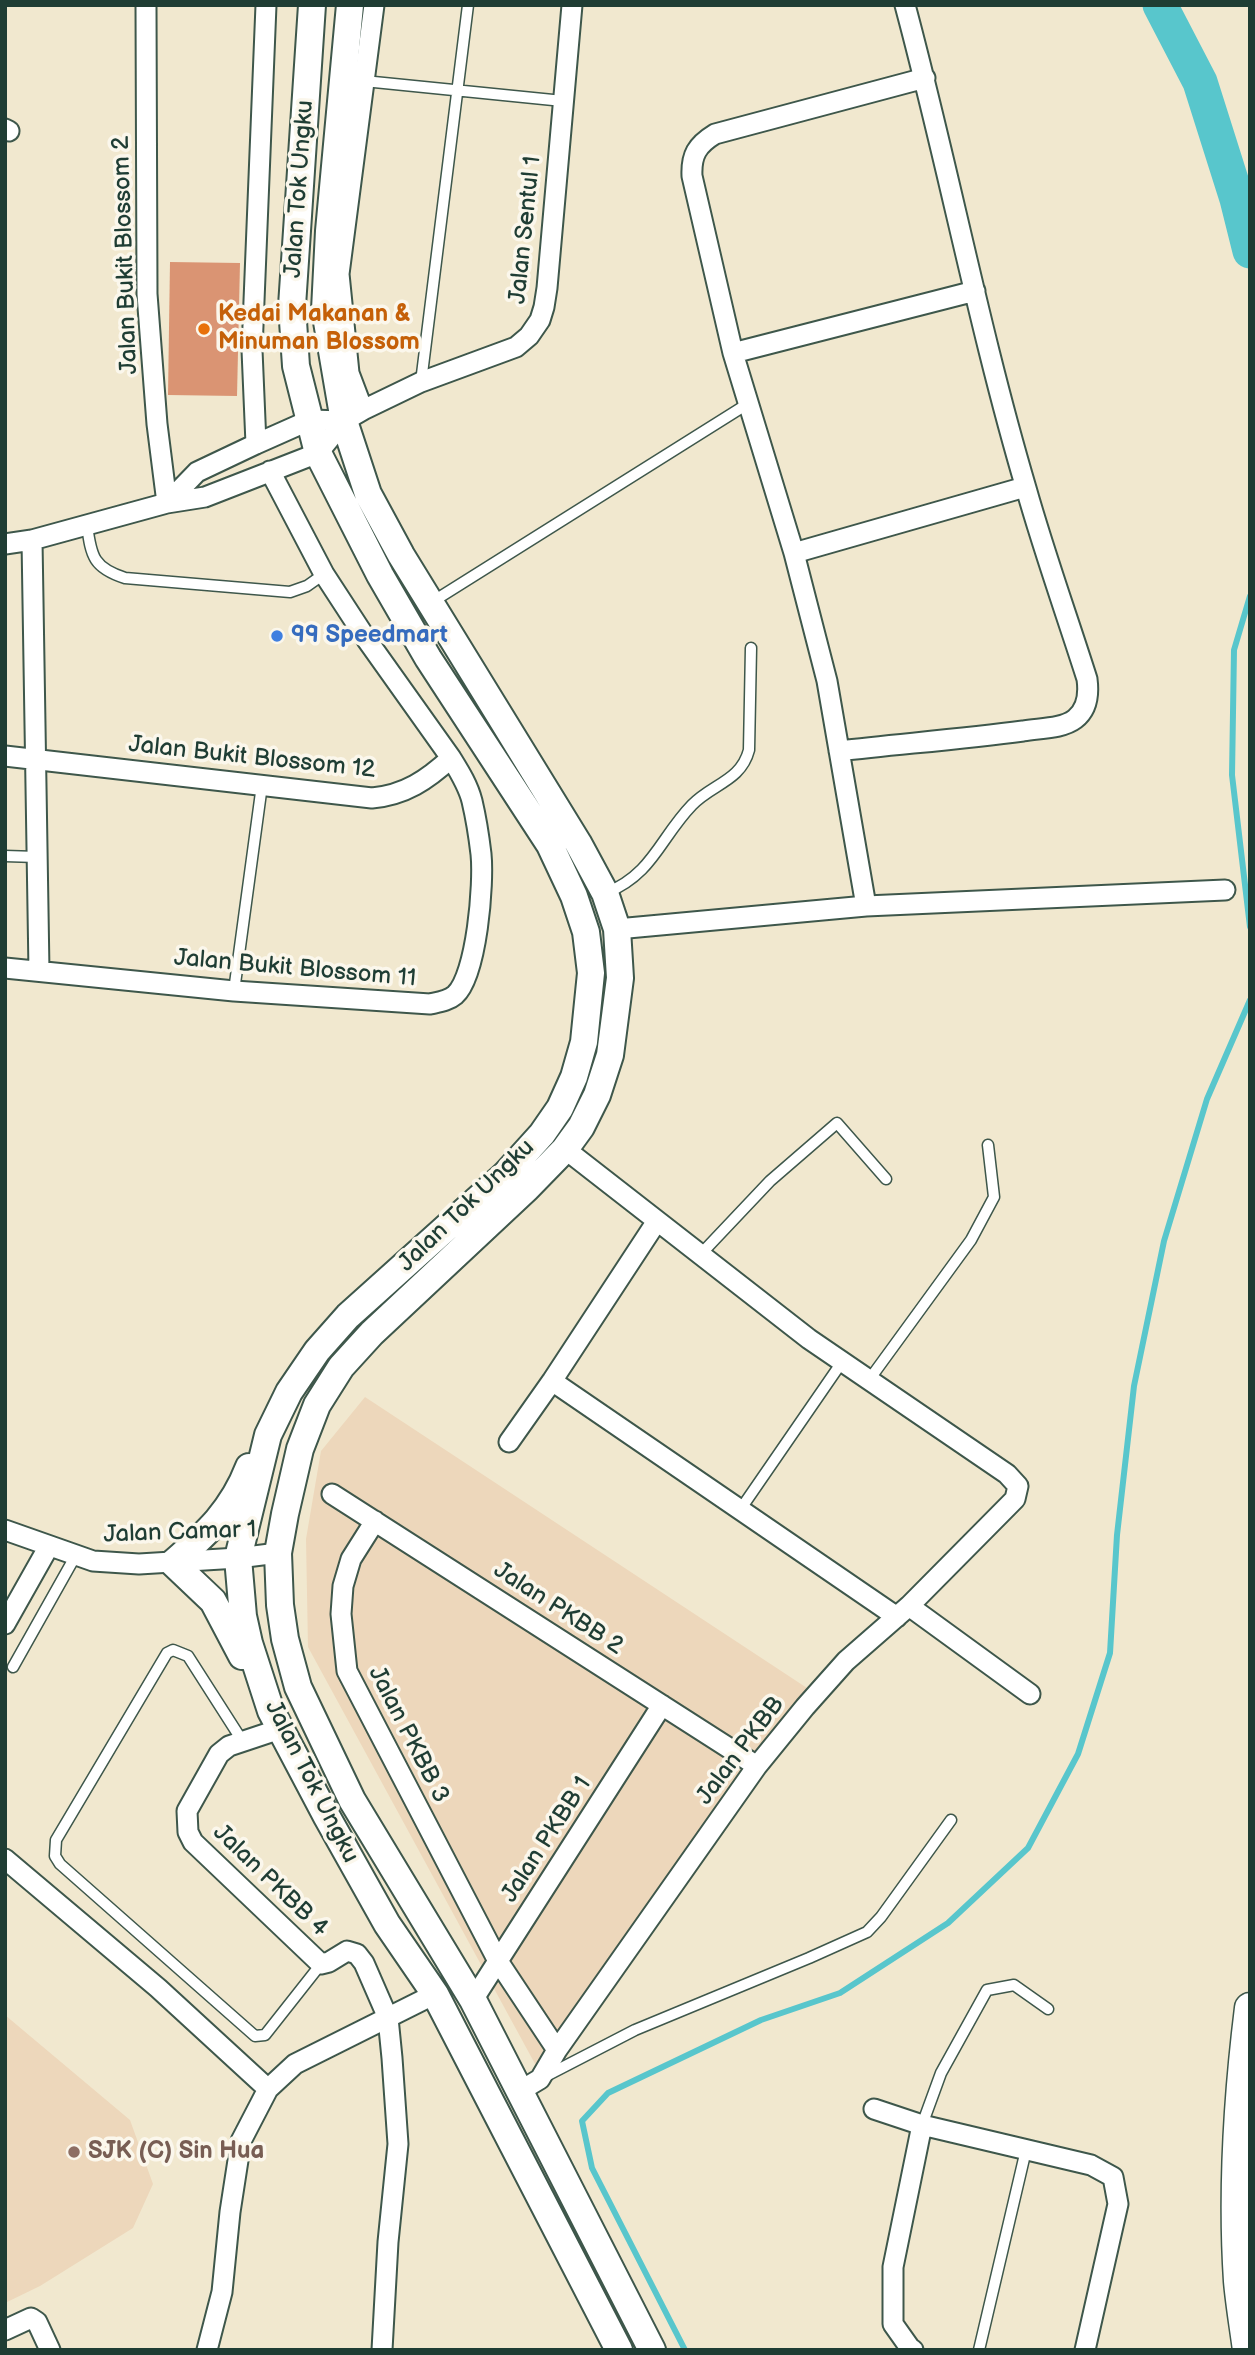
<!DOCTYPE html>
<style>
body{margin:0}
#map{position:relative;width:1255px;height:2355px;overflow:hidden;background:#f1e8cf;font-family:"Balsamiq Sans",sans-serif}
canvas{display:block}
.frame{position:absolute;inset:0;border:7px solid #1f3d34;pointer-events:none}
</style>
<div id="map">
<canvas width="1255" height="2355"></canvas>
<div class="frame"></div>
</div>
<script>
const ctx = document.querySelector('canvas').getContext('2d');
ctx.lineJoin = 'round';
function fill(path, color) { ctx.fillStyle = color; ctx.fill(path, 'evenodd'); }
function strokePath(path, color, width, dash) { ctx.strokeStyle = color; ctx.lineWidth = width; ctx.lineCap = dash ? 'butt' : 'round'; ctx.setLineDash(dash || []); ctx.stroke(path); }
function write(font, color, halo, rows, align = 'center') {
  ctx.font = font + ' "Balsamiq Sans",sans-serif'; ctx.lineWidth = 7; ctx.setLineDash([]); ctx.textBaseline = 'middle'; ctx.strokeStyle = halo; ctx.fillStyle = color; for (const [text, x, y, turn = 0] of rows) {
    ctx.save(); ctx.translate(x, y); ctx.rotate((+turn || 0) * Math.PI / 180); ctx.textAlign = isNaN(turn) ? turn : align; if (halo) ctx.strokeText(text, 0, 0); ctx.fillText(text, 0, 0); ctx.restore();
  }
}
fill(new Path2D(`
 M365 1397 807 1688 540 2073 308 1647 306 1539 321 1451Z
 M5 2015 130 2120 153 2184 133 2228 40 2286 5 2303Z`), '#edd7bb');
strokePath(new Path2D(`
 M1250 596 1234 650 1232 775 1250 927
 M685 2350 592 2168 582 2121 608 2093 761 2020 840 1993 948 1923 1028 1848 1078 1754 1110 1653 1117 1535 1134 1386 1164 1241 1207 1099 1250 1000`), '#58c6cc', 6);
strokePath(new Path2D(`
 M1160 5 1200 82 1237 199 1250 251`), '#58c6cc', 35);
fill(new Path2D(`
 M170 262 240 263 237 396 168 395Z`), '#da9473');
const lane = new Path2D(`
 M364 81 563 101
 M421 382 468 5
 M87 525C91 557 94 568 125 578L290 592 307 586 324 574
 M432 602 749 403
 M5 856 37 857
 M606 893C653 874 660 838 692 805 712 784 741 781 749 750L751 648
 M234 991 262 785
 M700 1255 770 1181 837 1123 886 1179
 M869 1380 971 1240 994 1197 988 1145
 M740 1510 842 1362
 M13 1667 76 1555
 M243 1742 188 1656 173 1650 167 1653 56 1840 55 1856 60 1864 255 2036 265 2035 321 1964
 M546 2076 635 2030 809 1958 867 1932 881 1917 951 1820
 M922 2125 941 2073 987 1990 1014 1985 1048 2009
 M979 2350 1026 2150`);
const street = new Path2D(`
 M146 5 147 294 157 424 167 503
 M5 129 9 131
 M733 353 975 291
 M363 410 349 373 339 274 374 5
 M256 444 252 350 266 5
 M167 503 197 472 256 444 310 420 344 421
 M32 540 39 971
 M5 544 32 540 167 503 205 497 318 453 344 421 363 410 421 382 516 347 529 336 540 320 544 307 547 288 572 5
 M794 553 1025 487
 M839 751C900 744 962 739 1023 731 1039 728 1062 729 1075 719 1088 709 1089 694 1087 679 1067 616 1044 552 1026 488 979 329 948 165 905 5
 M5 756 372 798C405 795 427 780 451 758
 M866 906 827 681 794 553 733 353 692 176C691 155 697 145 715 134L925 78
 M617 929 866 906 1225 890
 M5 968 234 991 430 1004C439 1002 448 1001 455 995 477 975 484 883 481 854 479 837 476 818 472 801 468 785 459 771 451 758L367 640 324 574 270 471
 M552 1381 897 1617
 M509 1442 552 1381 657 1221
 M332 1494 757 1766
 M375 1521 351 1559 343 1586 341 1614 347 1671 498 1961 557 2050
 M5 1530 93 1561 139 1564 238 1558 278 1553
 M909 1606 1030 1694
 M5 1624 49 1546
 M280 1729 229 1746 219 1754 187 1811 188 1832 193 1842 321 1964 329 1962 347 1951 357 1954 364 1963 388 2018 392 2058 398 2144 388 2242 382 2350
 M5 1859 158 1988 268 2089
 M473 2000 662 1705
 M520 2091 540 2079 557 2050 757 1766 805 1707 846 1661 909 1606 1015 1499 1018 1486 1007 1474 809 1339 565 1149
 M874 2109 922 2125 1091 2165 1113 2177 1118 2204 1085 2350
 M5 2330 31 2318 37 2322 50 2350
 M207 2350 222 2292 230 2212 241 2141 268 2089 295 2064 435 1994
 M913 2350 910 2348 893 2324V2267L922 2125`);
const secondary = new Path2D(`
 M312 5 292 306 296 366 318 453 380 575 428 658 550 845 574 896 586 932 591 973 584 1042 574 1077 560 1108 542 1134 505 1175 348 1316 317 1351 289 1392 268 1435 238 1558 243 1616 249 1643 271 1711 327 1817 387 1924 435 1994 619 2350
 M350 5 329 231 325 310 344 421 368 494 401 555 578 843 605 893 617 929 620 978 610 1055 597 1095 581 1127 565 1149 527 1188 372 1333 341 1367 317 1405 300 1449 285 1514 278 1553 280 1605 285 1639 298 1687 352 1800 473 2000 652 2350
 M242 1656 213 1601 173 1563C207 1533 232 1511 249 1467`);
const primary = new Path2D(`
 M1248 2350C1245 2327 1241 2304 1239 2281 1233 2190 1239 2097 1250 2008`);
strokePath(lane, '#3e574b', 13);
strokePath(street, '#3e574b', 23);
strokePath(secondary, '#3e574b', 30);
strokePath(primary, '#3e574b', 33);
strokePath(lane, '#fff', 10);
strokePath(street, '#fff', 19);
strokePath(secondary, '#fff', 26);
strokePath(primary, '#fff', 30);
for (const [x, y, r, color] of [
 [204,329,7,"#e8710a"],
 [277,636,7,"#3f7fe0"],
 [74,2152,7,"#8d6e63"]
]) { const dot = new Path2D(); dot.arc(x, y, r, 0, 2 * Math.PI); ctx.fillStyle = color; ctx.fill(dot); strokePath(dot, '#fbf7ec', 2.5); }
write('24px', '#1f3d34', '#fbf7ec', [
 ["Jalan Tok Ungku",300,189,-86],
 ["Jalan Sentul 1",526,230,-84],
 ["Jalan Bukit Blossom 2",126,255,-92],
 ["Jalan Bukit Blossom 12",252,758,6],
 ["Jalan Bukit Blossom 11",295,969,5],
 ["Jalan Tok Ungku",467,1206,-44],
 ["Jalan Camar 1",180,1533,-2],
 ["Jalan PKBB 2",558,1609,33],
 ["Jalan PKBB 3",408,1735,63],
 ["Jalan PKBB",741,1751,-53],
 ["Jalan Tok Ungku",311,1782,63],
 ["Jalan PKBB 1",547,1840,-57],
 ["Jalan PKBB 4",270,1881,44]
]);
write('bold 24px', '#c56008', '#fbf7ec', [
 ["Kedai Makanan &",218,315],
 ["Minuman Blossom",218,343]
], 'left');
write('bold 24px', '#366cbe', '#fbf7ec', [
 ["99 Speedmart",291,636]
], 'left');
write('bold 24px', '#785e54', '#fbf7ec', [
 ["SJK (C) Sin Hua",88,2152]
], 'left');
</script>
